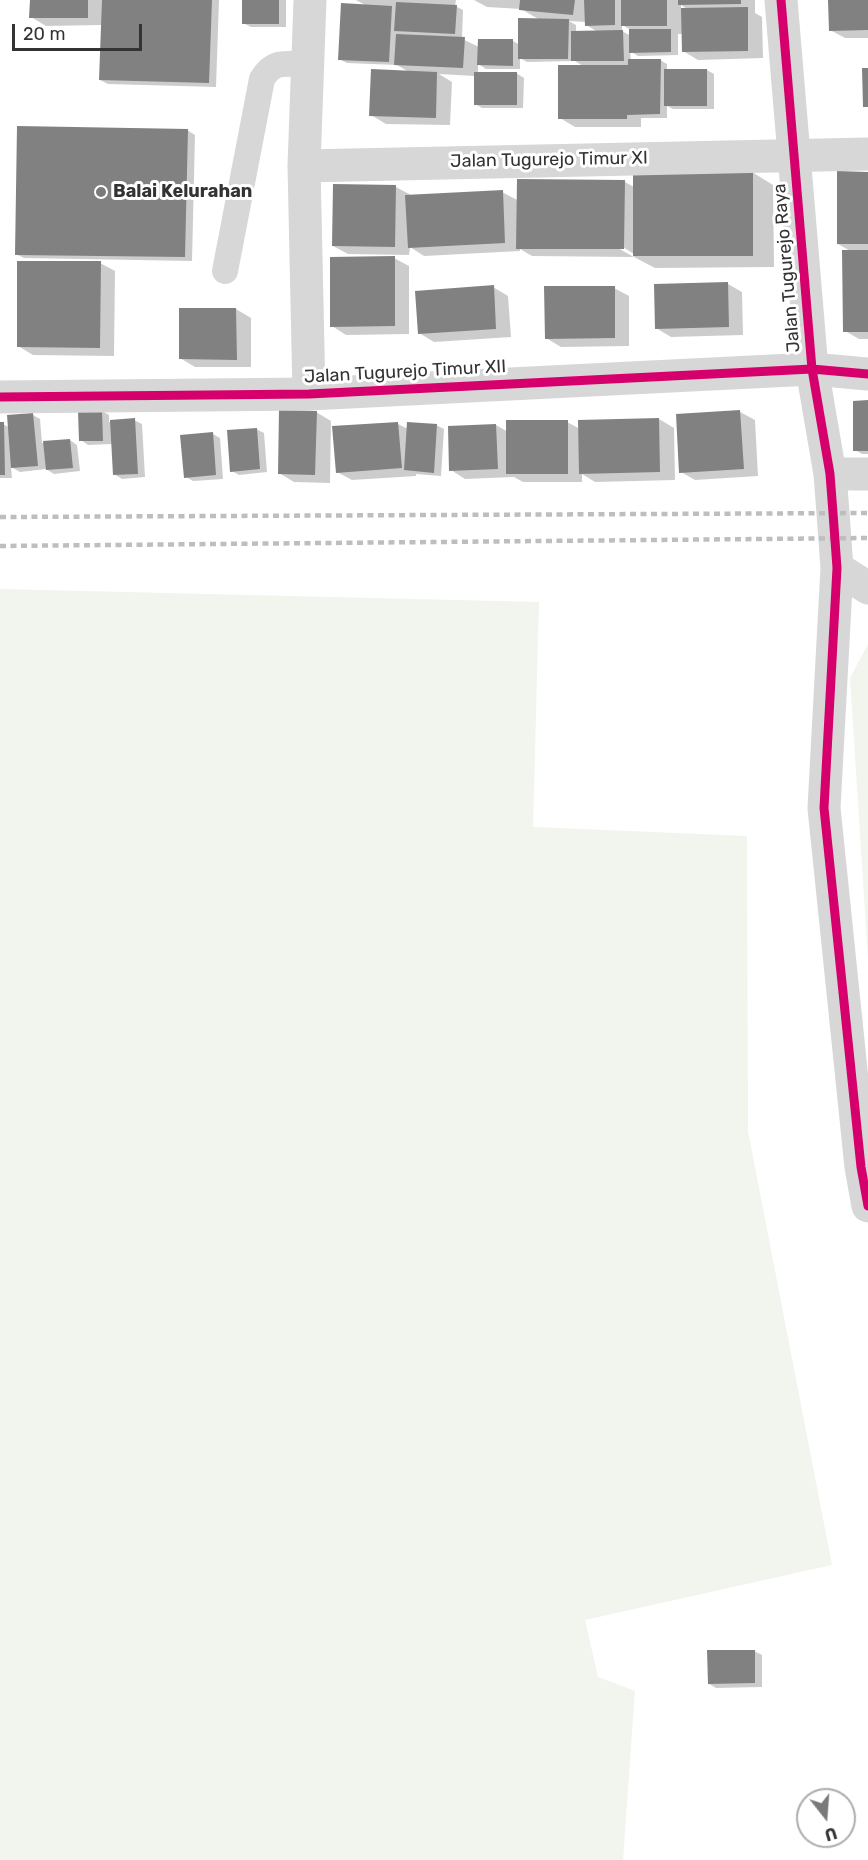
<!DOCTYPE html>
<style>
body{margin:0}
#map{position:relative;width:868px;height:1860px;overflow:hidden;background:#fff;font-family:Rubik,sans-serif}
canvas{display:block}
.north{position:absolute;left:796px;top:1788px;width:60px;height:60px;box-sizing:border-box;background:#fff;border:2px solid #adadad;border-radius:50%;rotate:163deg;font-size:16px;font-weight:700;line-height:24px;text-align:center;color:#333}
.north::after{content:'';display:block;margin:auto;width:21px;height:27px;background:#7a7a7a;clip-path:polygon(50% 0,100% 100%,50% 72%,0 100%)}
.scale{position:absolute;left:12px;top:24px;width:130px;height:27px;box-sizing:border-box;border:3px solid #333;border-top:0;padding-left:8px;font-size:18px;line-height:21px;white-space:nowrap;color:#333;-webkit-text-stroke:4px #fff;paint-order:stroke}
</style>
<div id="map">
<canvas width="868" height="1860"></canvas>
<div class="north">U</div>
<div class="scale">20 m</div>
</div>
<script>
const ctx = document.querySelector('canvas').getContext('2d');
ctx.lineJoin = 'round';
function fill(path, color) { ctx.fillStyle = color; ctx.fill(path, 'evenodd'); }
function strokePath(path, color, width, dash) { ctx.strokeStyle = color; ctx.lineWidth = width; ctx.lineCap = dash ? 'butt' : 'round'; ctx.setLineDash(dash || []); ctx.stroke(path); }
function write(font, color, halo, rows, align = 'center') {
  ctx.font = font + ' Rubik,sans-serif'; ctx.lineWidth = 6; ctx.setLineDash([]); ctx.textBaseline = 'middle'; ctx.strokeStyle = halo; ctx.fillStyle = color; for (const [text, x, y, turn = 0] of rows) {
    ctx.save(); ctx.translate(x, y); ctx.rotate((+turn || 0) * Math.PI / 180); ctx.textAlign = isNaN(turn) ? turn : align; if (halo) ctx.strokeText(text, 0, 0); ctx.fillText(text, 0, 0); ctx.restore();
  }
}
fill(new Path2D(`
 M0 589 539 602 533 827 747 836 748 1131 832 1565 585 1620 598 1677 635 1691 623 1860H0Z
 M868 644V959L850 678Z`), '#f1f5ed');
fill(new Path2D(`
 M31 0H219L216 87 108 84 100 80 102 25 46 26 31 17Z
 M243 0H286V27H251L243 23Z
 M356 0H456L455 6 463 10 462 39 479 47 513 41 520 45 540 20 521 9 487 7 474 0H755V13L762 17 763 58 698 60 683 51V34H678V55L638 56 630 51 631 61 660 60 667 64V71L707 70 714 74V109H673L667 106V118H641V127H575L560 118 583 66 575 61 527 62 520 58V69H486L478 64V73H516L524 78 523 108H482L475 104V76L439 74 452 82 450 125 386 124 371 115 409 72 397 65 347 63 339 59 367 6ZM681 5 689 10H681ZM569 21 586 22V25L598 32H576V25ZM622 25 631 30V36L622 31Z
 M830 0H868V38H845L830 30Z
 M187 130 195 135 192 261 24 258 16 254Z
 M752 172 773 185 774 267 655 268 634 257V254L618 244 616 247 634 257 532 256 520 249V251L424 256 410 247 409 255 348 254 333 246 396 187 411 195 502 192 519 201 625 182 634 187Z
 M868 173V339H859L845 331 852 252 838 244Z
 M394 258 409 266V334L346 335 332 326Z
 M100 263 115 271 114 356 33 355 18 346Z
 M728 284 742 292 743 335 671 337 656 328Z
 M493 287 508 296 511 337 434 342 419 333Z
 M614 288 629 296V346L561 347 546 338Z
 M236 309 251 318V367H195L180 358V310Z
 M868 402V454H862L855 450Z
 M102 411 109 415V422L134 420 142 424 145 477 122 479 114 474 113 444 88 445 81 440Z
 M316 412 331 421 330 483 294 482 279 473Z
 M740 412 755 420 758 476 695 480 681 472Z
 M33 415 40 419 42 443 70 440 77 445 80 471 54 474 46 469 20 472 11 467 12 478H0V423L9 427Z
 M659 419 674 428 675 480 595 482 582 474V482H523L514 477 465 479 451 470 496 425 508 432 567 422 580 429Z
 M398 424 408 429 436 425 444 429 441 476 416 474V476L352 480 337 472Z
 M256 429 264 433 267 472 239 475 232 471Z
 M213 434 220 438 223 479 193 481 186 477Z
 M754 1651 762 1655V1687L716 1688 709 1684Z`), '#0003');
fill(new Path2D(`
 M30 0H88V18H29Z
 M102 0H212L209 83 99 80Z
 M242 0H279V24H242Z
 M520 0H575L573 15 519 10Z
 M584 0H615V25L585 26Z
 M621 0H667V26H621Z
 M678 0H741V4L678 5Z
 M828 0H868V30L829 31Z
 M396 2 457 5 455 34 394 31Z
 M341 3 392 6 389 62 338 60Z
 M748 7V51L682 52 681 8Z
 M518 18 569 19 568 59H518Z
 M629 29H671V52L629 53Z
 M623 30 624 61H571V31Z
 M396 34 465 37 463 68 394 65Z
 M478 39H513V66L477 65Z
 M628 59H661L660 114 627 115V119H558V65H628Z
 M862 68H868V107H863Z
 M371 69 437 72 436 118 369 116Z
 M664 69H707V106H664Z
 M474 72H517V105H474Z
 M17 126 188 129 185 257 15 255Z
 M753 171V256H633V172Z
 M837 171 868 172V244H837Z
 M517 179 625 180 624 249H516Z
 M333 184 396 185 395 247 332 246Z
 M503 190 505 243 408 248 405 195Z
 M842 250H868V332H843Z
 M395 256V326L330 327V257Z
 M17 261H101L100 348 17 347Z
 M728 282 729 327 655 329 654 284Z
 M494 285 496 329 418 334 415 291Z
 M544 286H615V338L545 339Z
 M179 308H236L237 360 179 359Z
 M868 400V451H853V401Z
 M102 410 103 441H79L78 411Z
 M279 410 317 411 315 475 278 474Z
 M740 410 744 469 679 473 676 414Z
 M33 413 38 466 11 468 7 415Z
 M135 418 138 474 113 475 110 420Z
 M659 418 660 472 579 474 578 420Z
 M506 420H568V474H506Z
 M0 422H4L5 475H0Z
 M398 422 402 468 336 473 332 426Z
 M407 422 437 424 434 473 404 470Z
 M496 424 498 469 449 471 448 426Z
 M257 428 260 469 230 472 227 430Z
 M213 432 216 475 184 478 180 435Z
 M70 439 73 468 46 470 43 441Z
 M707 1650H755V1683L708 1684Z`), '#818181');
strokePath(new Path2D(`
 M225 271 262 79C274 59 286 64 308 65`), '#d7d7d7', 26);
strokePath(new Path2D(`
 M781 0 812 369 830 474 833 513 837 568 824 808 861 1167 868 1206
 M304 166 868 154
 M309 394 304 166 310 0
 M0 397 309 394 812 369 868 374
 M830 474H868
 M837 568 868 588`), '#d7d7d7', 33);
strokePath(new Path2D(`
 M0 517 868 513
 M0 546 868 538`), '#bebebe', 4.5, [6, 4.5]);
strokePath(new Path2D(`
 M781 0 812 369 830 474 833 513 837 568 824 808 861 1167 868 1206
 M0 397 309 394 812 369 868 374`), '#d6006c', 9);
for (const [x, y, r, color] of [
 [101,192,6,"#7a7a7a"]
]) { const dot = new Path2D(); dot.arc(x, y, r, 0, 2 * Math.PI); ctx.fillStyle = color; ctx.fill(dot); strokePath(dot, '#fff', 2); }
write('18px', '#333', '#fff', [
 ["Jalan Tugurejo Timur XI",549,160,-1],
 ["Jalan Tugurejo Raya",787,268,-95],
 ["Jalan Tugurejo Timur XII",405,372,-3]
]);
write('bold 18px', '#333', '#fff', [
 ["Balai Kelurahan",113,192]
], 'left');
</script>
